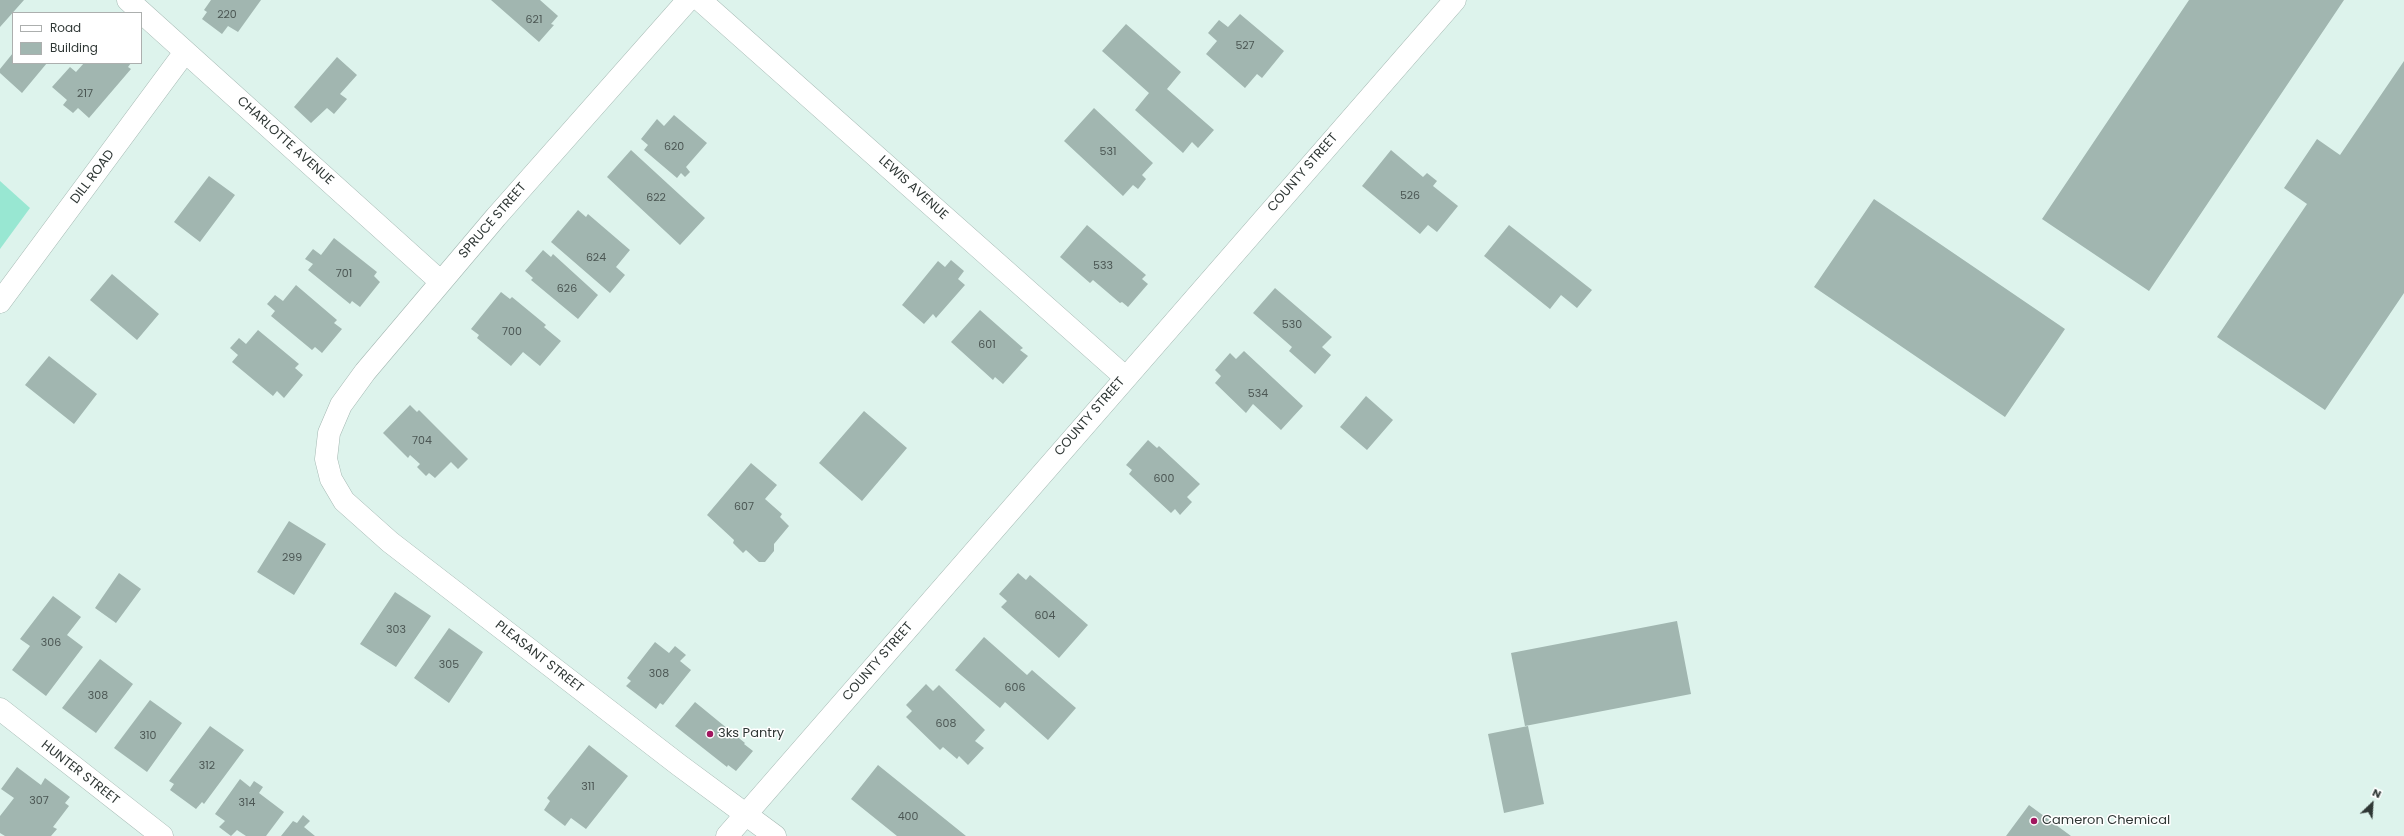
<!DOCTYPE html>
<style>
body{margin:0}
#map{position:relative;width:2404px;height:836px;overflow:hidden;background:#ddf3ec;font-family:Poppins,sans-serif}
canvas{display:block}
.legend{position:absolute;left:12px;top:12px;width:130px;height:52px;box-sizing:border-box;background:#fff;border:1px solid #acafae;margin:0;padding:5px 7px;list-style:none;font-size:12px;color:#2f3735}
.legend li{display:flex;align-items:center;gap:8px;height:20px}
.legend b{width:20px;border:1px solid #acafae}
.north{position:absolute;left:2352px;top:784px;width:40px;height:40px;-webkit-text-stroke:3px #fff;paint-order:stroke;rotate:25deg;font-size:11px;font-weight:700;line-height:16px;text-align:center;color:#2f3735}
.north::after{content:'';display:block;margin:auto;width:14px;height:18px;background:#2f3735;clip-path:polygon(50% 0,100% 100%,50% 72%,0 100%)}
</style>
<div id="map">
<canvas width="2404" height="836"></canvas>
<ul class="legend">
<li><b style="height:5px;background:#fff"></b>Road</li>
<li><b style="height:11px;background:#a1b6b0"></b>Building</li>
</ul>
<div class="north">N</div>
</div>
<script>
const ctx = document.querySelector('canvas').getContext('2d');
ctx.lineJoin = 'round';
function fill(path, color) { ctx.fillStyle = color; ctx.fill(path, 'evenodd'); }
function strokePath(path, color, width, dash) { ctx.strokeStyle = color; ctx.lineWidth = width; ctx.lineCap = dash ? 'butt' : 'round'; ctx.setLineDash(dash || []); ctx.stroke(path); }
function write(font, color, halo, rows, align = 'center') {
  ctx.font = font + ' Poppins,sans-serif'; ctx.lineWidth = 3; ctx.setLineDash([]); ctx.textBaseline = 'middle'; ctx.strokeStyle = halo; ctx.fillStyle = color; for (const [text, x, y, turn = 0] of rows) {
    ctx.save(); ctx.translate(x, y); ctx.rotate((+turn || 0) * Math.PI / 180); ctx.textAlign = isNaN(turn) ? turn : align; if (halo) ctx.strokeText(text, 0, 0); ctx.fillText(text, 0, 0); ctx.restore();
  }
}
fill(new Path2D(`
 M0 181 30 208 0 249Z`), '#98e7d2');
fill(new Path2D(`
 M0 0H24L0 27Z
 M211 0H261L238 32 228 26 222 34 202 19 207 12 204 10Z
 M491 0H540L558 16 551 24 554 25 539 42Z
 M2189 0H2344L2149 291 2042 219Z
 M1240 14 1284 51 1262 78 1257 74 1245 88 1206 54 1217 41 1208 33 1219 20 1228 27Z
 M1126 24 1181 72 1167 89 1214 130 1198 148 1192 142 1183 153 1135 110 1149 93 1102 51Z
 M13 53V63H47L22 93 0 73V69Z
 M337 57 357 75 340 94 347 99 334 114 327 108 311 123 294 107Z
 M2404 61V293L2325 410 2217 337 2307 204 2284 188 2317 139 2340 155Z
 M84 63H131L128 67 131 69 89 118 78 108 73 113 63 105 67 100 52 87 70 67 76 72Z
 M1094 108 1153 163 1142 175 1146 179 1138 189 1133 185 1123 196 1064 141Z
 M674 115 707 143 686 167 690 172 685 177 681 173 677 178 644 150 648 145 641 139 657 119 664 126Z
 M631 150 705 218 680 245 607 177Z
 M1391 150 1423 177 1427 173 1437 181 1433 186 1458 206 1437 232 1428 225 1420 234 1362 186Z
 M209 176 235 195 200 242 174 222Z
 M1874 199 2065 329 2005 417 1814 287Z
 M578 210 586 217 588 214 630 250 616 267 625 275 610 293 551 242Z
 M1087 225 1146 275 1142 279 1148 284 1128 307 1122 302 1120 303 1093 280 1090 283 1060 257Z
 M1509 225 1592 290 1577 308 1561 295 1550 309 1484 256Z
 M334 238 377 272 374 276 380 282 360 307 352 301 350 304 308 270 313 264 305 259 313 249 321 255Z
 M543 250 551 257 553 254 598 295 578 319 531 280 533 278 525 271Z
 M951 260 964 271 958 279 965 285 936 318 933 314 924 324 902 305 938 261 945 267Z
 M112 274 159 314 137 340 90 300Z
 M296 285 337 320 334 323 342 329 322 353 315 347 312 350 271 316 275 311 267 304 275 295 283 301Z
 M1275 288 1332 337 1322 347 1331 355 1315 374 1289 351 1292 347 1253 313Z
 M501 292 510 299 512 297 546 325 544 327 561 341 540 366 523 352 511 366 477 338 479 335 471 329Z
 M980 310 1023 348 1020 350 1028 356 1003 384 995 377 993 380 951 342Z
 M258 330 299 364 295 368 303 375 284 398 277 391 273 396 232 362 238 355 230 348 239 338 246 344Z
 M1244 351 1303 406 1281 430 1253 404 1246 413 1215 383 1221 376 1215 370 1230 353 1236 359Z
 M49 356 97 394 74 424 25 385Z
 M1366 396 1393 420 1367 450 1340 427Z
 M410 405 417 412 419 410 468 459 458 469 451 462 435 478 429 473 426 476 417 467 420 464 410 455 408 458 383 433Z
 M864 411 907 448 862 501 819 463Z
 M1148 440 1157 448 1159 446 1200 484 1187 497 1192 502 1180 515 1175 509 1171 513 1129 474 1132 470 1126 465Z
 M751 463 777 485 765 499 782 514 780 517 789 526 774 544V551L765 562H759L746 550 743 553 733 543 734 540 707 515Z
 M289 521 326 544 294 595 257 572Z
 M119 573 141 589 116 623 95 608Z
 M1018 573 1026 580 1030 575 1088 625 1059 658 1001 607 1007 601 999 594Z
 M395 592 431 616 396 667 360 644Z
 M53 596 81 617 67 635 83 647 46 696 12 670 30 646 20 639Z
 M1677 621 1691 694 1525 726 1511 653Z
 M449 628 483 652 449 703 414 678Z
 M984 637 1027 675 1032 670 1076 708 1048 740 1005 702 1000 708 955 670Z
 M655 642 669 653 675 646 686 655 680 661 691 670 663 705 660 703 656 709 626 686 631 681 627 678Z
 M100 659 133 684 96 733 62 708Z
 M926 684 933 691 939 685 985 730 975 741 984 748 968 765 959 756 957 759 943 747 940 750 906 717 912 711 906 705Z
 M150 700 182 723 147 772 114 748Z
 M695 702 745 743 744 744 753 751 736 771 728 765 727 767 675 726Z
 M210 726 244 750 204 804 202 802 196 809 170 790 174 784 169 781Z
 M1528 726 1544 804 1504 813 1488 734Z
 M589 745 628 776 586 829 571 818 565 826 544 810 550 801 547 798Z
 M878 765 966 836H897L851 799Z
 M17 767 41 785 45 778 70 797 65 803 69 806 53 827 57 829 51 836H5L0 833V816L14 798 1 789Z
 M240 779 250 787 254 781 263 787 259 793 284 812 266 836H246L237 830 231 836 219 827 225 821 215 814Z
 M2029 805 2071 836H2006Z
 M303 815 310 821 304 827 315 836H281L293 821 297 823Z`), '#a1b6b0');
const minor = new Path2D(`
 M128 0 441 282
 M688 0 496 217 365 372 341 405 329 433 326 459 331 479 344 501 390 542 679 765 775 836
 M700 0 1125 377
 M0 302 185 52
 M0 709 162 836`);
const tertiary = new Path2D(`
 M727 836 1455 0`);
strokePath(minor, '#a3b7b1', 23);
strokePath(tertiary, '#a3b7b1', 23);
strokePath(minor, '#fff', 22);
strokePath(tertiary, '#fff', 22);
for (const [x, y, r, color] of [
 [710,734,4,"#a1165f"],
 [2034,821,4,"#a1165f"]
]) { const dot = new Path2D(); dot.arc(x, y, r, 0, 2 * Math.PI); ctx.fillStyle = color; ctx.fill(dot); strokePath(dot, '#fff', 1.5); }
write('11px', '#4c5754', null, [
 ["220",227,15],
 ["621",534,20],
 ["527",1245,46],
 ["217",85,94],
 ["620",674,147],
 ["531",1108,152],
 ["526",1410,196],
 ["622",656,198],
 ["624",596,258],
 ["533",1103,266],
 ["701",344,274],
 ["626",567,289],
 ["530",1292,325],
 ["700",512,332],
 ["601",987,345],
 ["534",1258,394],
 ["704",422,441],
 ["600",1164,479],
 ["607",744,507],
 ["299",292,558],
 ["604",1045,616],
 ["303",396,630],
 ["306",51,643],
 ["305",449,665],
 ["308",659,674],
 ["606",1015,688],
 ["308",98,696],
 ["608",946,724],
 ["310",148,736],
 ["312",207,766],
 ["311",588,787],
 ["307",39,801],
 ["314",247,803],
 ["400",908,817]
]);
write('13px', '#2f3735', '#fff', [
 ["CHARLOTTE AVENUE",285,141,42],
 ["COUNTY STREET",1303,173,-49],
 ["DILL ROAD",93,177,-53],
 ["LEWIS AVENUE",913,188,42],
 ["SPRUCE STREET",493,221,-49],
 ["COUNTY STREET",1090,417,-49],
 ["PLEASANT STREET",539,657,38],
 ["COUNTY STREET",878,662,-49],
 ["HUNTER STREET",80,773,38]
]);
write('13px', '#2f3735', '#fff', [
 ["3ks Pantry",718,734],
 ["Cameron Chemical",2042,821]
], 'left');
</script>
